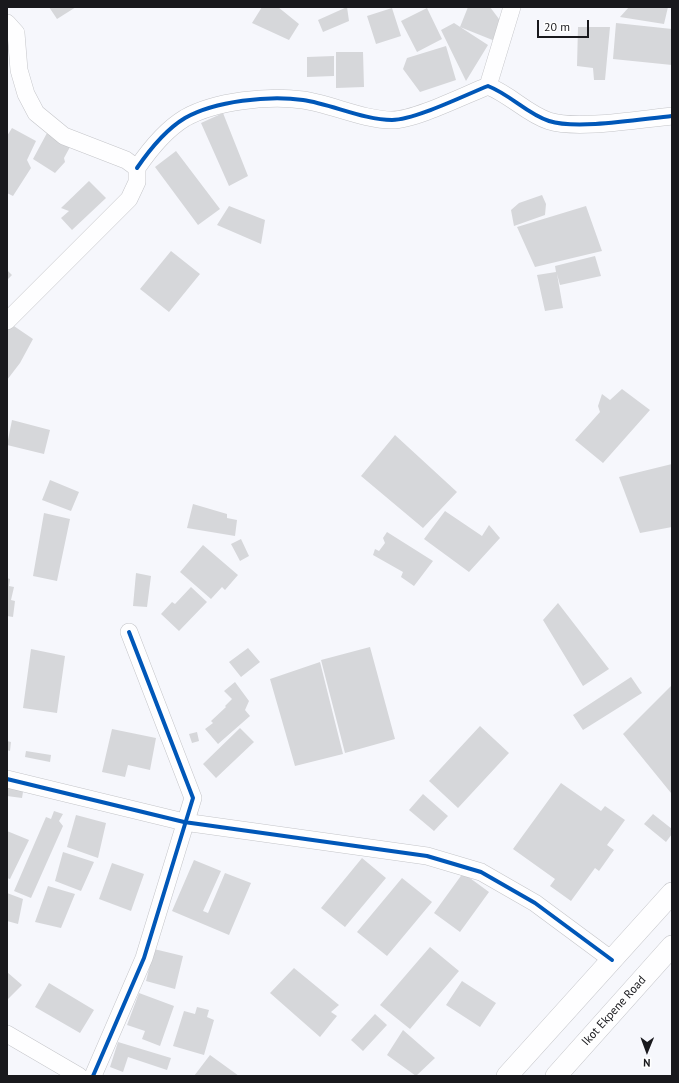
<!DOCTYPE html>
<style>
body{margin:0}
#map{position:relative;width:679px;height:1083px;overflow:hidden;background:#f6f7fc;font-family:"PT Sans",sans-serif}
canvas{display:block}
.frame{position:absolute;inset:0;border:8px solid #19191d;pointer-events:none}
.north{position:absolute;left:627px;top:1031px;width:40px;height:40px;-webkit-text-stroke:3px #fff;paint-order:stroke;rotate:181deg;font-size:11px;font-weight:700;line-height:16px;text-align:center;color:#19191d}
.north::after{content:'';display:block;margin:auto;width:14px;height:18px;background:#19191d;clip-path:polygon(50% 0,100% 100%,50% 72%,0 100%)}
.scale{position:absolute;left:537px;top:20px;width:52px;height:18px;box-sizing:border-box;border:2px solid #19191d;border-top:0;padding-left:5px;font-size:12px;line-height:14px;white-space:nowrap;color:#19191d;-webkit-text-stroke:3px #fff;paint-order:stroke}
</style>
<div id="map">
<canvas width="679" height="1083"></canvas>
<div class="frame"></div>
<div class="north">N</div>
<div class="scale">20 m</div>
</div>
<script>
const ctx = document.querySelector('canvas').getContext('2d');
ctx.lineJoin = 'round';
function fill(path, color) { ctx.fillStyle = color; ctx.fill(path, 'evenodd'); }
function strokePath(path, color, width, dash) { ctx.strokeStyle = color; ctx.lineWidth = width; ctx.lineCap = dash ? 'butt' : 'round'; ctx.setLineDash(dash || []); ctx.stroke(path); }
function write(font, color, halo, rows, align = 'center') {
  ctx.font = font + ' "PT Sans",sans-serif'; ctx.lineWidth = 4; ctx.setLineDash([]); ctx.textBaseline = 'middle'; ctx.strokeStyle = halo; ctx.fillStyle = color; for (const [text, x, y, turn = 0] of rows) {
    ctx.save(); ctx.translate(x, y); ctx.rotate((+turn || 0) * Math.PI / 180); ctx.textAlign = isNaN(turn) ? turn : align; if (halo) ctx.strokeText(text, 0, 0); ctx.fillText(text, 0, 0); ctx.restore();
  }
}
fill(new Path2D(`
 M49 7H76L57 19Z
 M262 7H278L299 24 289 40 252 23Z
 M347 7 349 21 323 32 318 20Z
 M468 7H490L502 23 495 41 460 27Z
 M629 7H668L664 24 620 17Z
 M392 8 401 36 376 44 367 16Z
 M427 8 442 39 417 52 401 21Z
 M454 23 488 45 466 81 441 30Z
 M616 23 672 29V65L613 59Z
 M578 27H610L605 80H594L593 68 577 66Z
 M446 46 456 80 420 92 403 69 407 58Z
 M336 52H363L364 87 336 88Z
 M334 56V76L307 77V57Z
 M223 113 248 176 229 186 201 123Z
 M12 128 36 141 27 160 31 168 13 196 7 193V136Z
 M47 133 70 147 64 158 65 162 55 173 33 159Z
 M176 151 220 209 198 225 155 167Z
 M89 181 106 198 72 230 61 218 69 211 61 208Z
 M542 195 546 204 545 215 514 226 511 210 519 203Z
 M229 206 265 220 261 244 217 225Z
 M586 206 602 251 535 267 517 227Z
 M171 251 200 274 169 312 140 289Z
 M595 256 601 276 560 285 557 274 563 308 545 311 537 275 556 272 555 266Z
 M7 270 12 275 7 280Z
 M8 322 33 339 20 363 7 380Z
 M622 389 650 410 603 463 575 440 600 412 598 406 602 394 610 400Z
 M12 420 50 430 44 454 7 445Z
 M395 435 457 492 423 528 361 476Z
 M672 464V527L640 533 619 477Z
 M50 480 79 492 71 511 42 500Z
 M193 504 227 514V518L237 520 235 536 187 528Z
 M445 511 482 536 489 525 500 538 469 572 424 539Z
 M44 513 70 519 57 581 33 576Z
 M387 532 433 561 414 586 401 577 403 572 373 555 375 549 379 551 385 543 383 538Z
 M241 539 249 556 240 561 231 544Z
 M203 545 238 575 225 590 222 587 211 599 180 572Z
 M136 573 151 576 147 607 133 606Z
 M7 578 10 579 9 586 14 587 11 600 15 601 13 617 7 616Z
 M191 587 207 602 179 631 161 614 172 602 175 604Z
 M558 603 609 669 583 686 543 620Z
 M370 647 395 739 345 753 321 660Z
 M248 648 260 662 241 677 229 662Z
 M31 649 65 656 57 713 23 708Z
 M320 662 343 754 295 766 270 679Z
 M631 677 642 693 583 730 573 715Z
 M235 682 249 701 245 710 250 716 218 744 205 729 213 723 211 721 226 707 225 706 232 699 224 691Z
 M672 685V792L671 793 623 734Z
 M480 726 509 753 458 808 429 781Z
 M240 728 254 742 216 778 203 764Z
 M112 729 156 738 150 770 128 765 125 777 102 772Z
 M197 732 199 741 192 743 189 734Z
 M7 741 11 742 10 751 7 750Z
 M26 751 51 755 50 762 25 757Z
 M561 783 601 811 605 806 625 820 607 845 614 850 599 871 595 868 571 901 550 886 555 879 513 849Z
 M7 784 24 786 22 798 7 796Z
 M423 794 448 816 434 831 409 810Z
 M54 811 63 814 59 821 63 826 31 898 14 891 46 817 51 819Z
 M653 814 672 829V834L666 842 644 824Z
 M76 815 106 823 98 858 67 847Z
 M7 831 29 840 10 879 7 878Z
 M63 852 94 862 81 891 55 881Z
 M362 858 386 878 345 927 321 908Z
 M194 860 221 871 203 911 208 913 225 873 251 883 229 935 172 911Z
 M112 863 144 874 131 911 99 899Z
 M463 873 489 892 460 932 434 913Z
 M402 878 432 902 387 956 357 932Z
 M48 886 75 894 61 928 35 922Z
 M7 893 23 899 18 924 7 921Z
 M430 947 459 971 410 1029 380 1005Z
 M154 949 183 956 175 989 146 981Z
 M294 968 339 1005 331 1012 337 1016 320 1037 270 993Z
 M7 972 22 985 7 1000Z
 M462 981 496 1003 480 1027 446 1005Z
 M49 983 94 1010 80 1033 35 1007Z
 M139 993 174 1006 160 1046 142 1039 145 1031 127 1025Z
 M197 1007 209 1010 207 1017 214 1020 204 1055 173 1046 184 1011 195 1014Z
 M375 1014 387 1025 363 1051 351 1040Z
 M403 1030 435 1058 416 1076 387 1055Z
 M118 1042 171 1058 167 1070 128 1057 123 1072 110 1067Z
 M210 1055 239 1076H194Z`), '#d6d7da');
const minor = new Path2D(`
 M7 23 16 33 19 70 26 94 36 113 64 136 126 160 137 168V182L129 199 7 321
 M488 86 512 7
 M137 168C150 149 165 130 185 118 215 101 269 95 303 100 331 104 364 120 392 120 415 120 465 95 488 86 511 95 527 114 549 121 577 130 641 119 672 116
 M7 779 184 822 427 856 481 872 535 903 612 960
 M7 1034 79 1076
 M93 1076 144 958 193 798 129 632`);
const tertiary = new Path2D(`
 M507 1076 672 893
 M556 1076 672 946`);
strokePath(minor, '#c4c5c9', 18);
strokePath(tertiary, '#c4c5c9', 22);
strokePath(minor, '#fefeff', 17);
strokePath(tertiary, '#fefeff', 21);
strokePath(new Path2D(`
 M137 168C150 149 165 130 185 118 215 101 269 95 303 100 331 104 364 120 392 120 415 120 465 95 488 86 511 95 527 114 549 121 577 130 641 119 672 116
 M7 779 184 822 427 856 481 872 535 903 612 960
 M93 1076 144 958 193 798 129 632`), '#0057b8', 4);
write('12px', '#19191d', '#fff', [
 ["Ikot Ekpene Road",614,1011,-48]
]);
</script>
